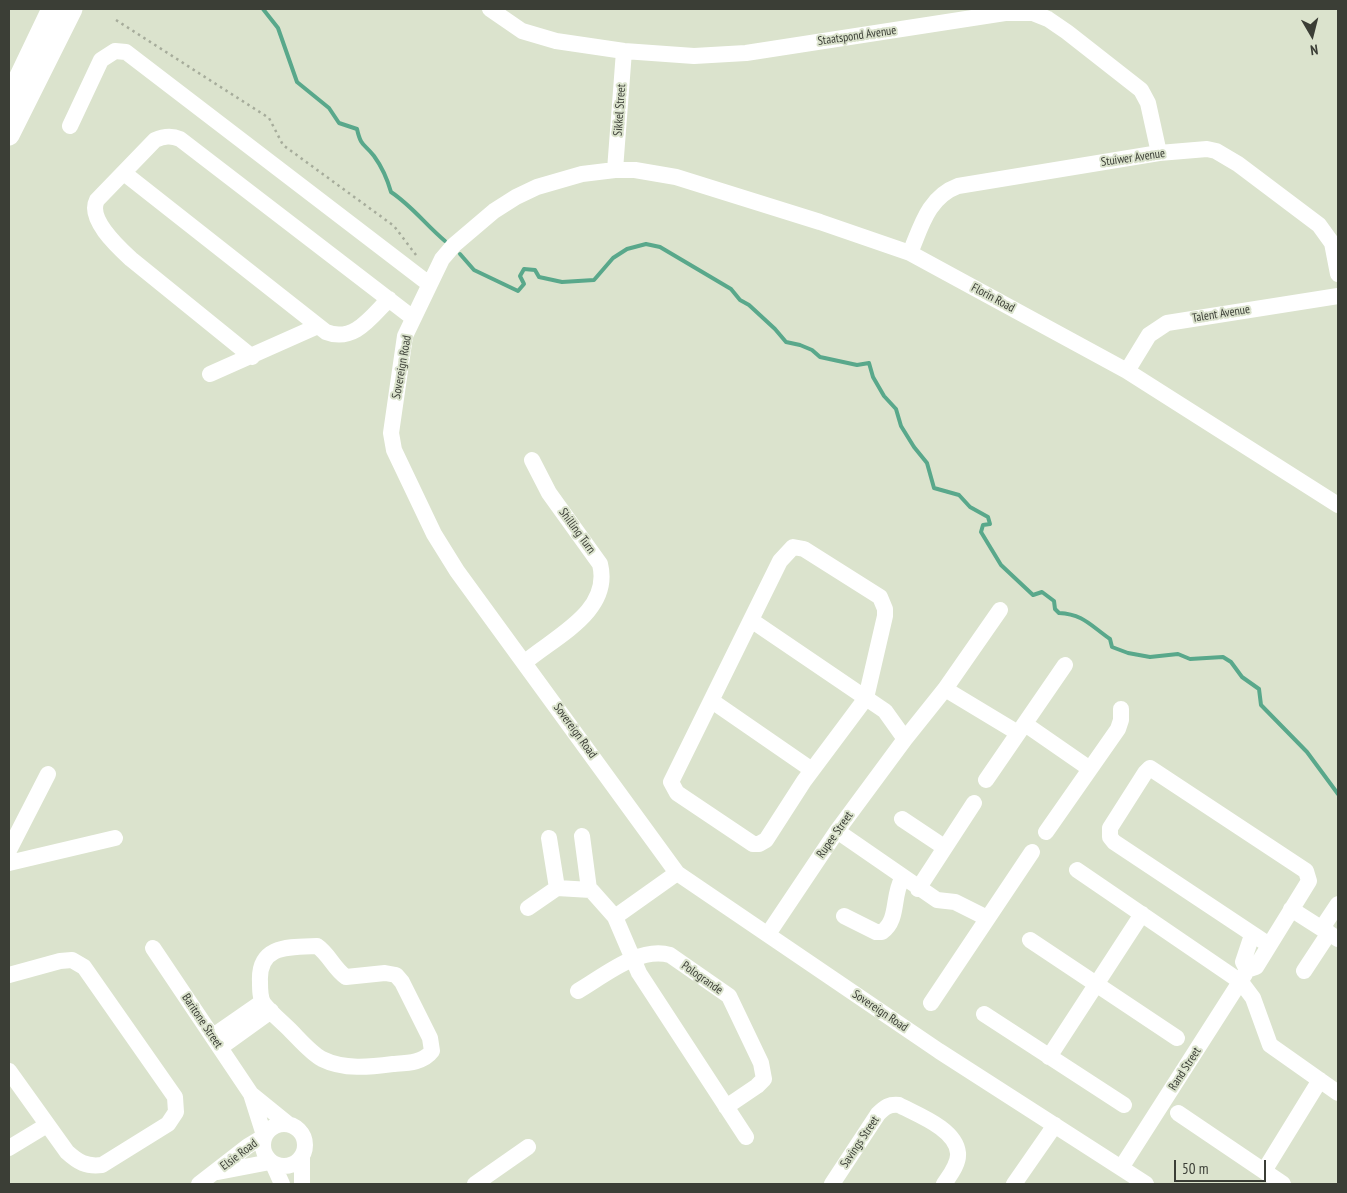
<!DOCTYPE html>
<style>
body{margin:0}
#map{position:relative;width:1347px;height:1193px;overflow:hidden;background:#dbe3cd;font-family:"PT Sans Narrow",sans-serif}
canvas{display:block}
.frame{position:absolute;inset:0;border:10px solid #3b3e36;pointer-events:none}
.north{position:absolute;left:1287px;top:10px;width:50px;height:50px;-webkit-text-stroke:4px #dbe3cd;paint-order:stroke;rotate:172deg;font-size:14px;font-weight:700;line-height:20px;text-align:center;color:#3b3e36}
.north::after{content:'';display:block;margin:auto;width:18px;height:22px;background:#3b3e36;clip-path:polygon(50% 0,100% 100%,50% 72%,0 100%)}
.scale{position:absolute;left:1174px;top:1160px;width:92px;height:22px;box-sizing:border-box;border:2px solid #3b3e36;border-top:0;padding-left:6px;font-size:15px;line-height:18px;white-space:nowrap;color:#3b3e36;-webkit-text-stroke:4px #dbe3cd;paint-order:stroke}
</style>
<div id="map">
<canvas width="1347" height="1193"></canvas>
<div class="frame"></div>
<div class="north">N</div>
<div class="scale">50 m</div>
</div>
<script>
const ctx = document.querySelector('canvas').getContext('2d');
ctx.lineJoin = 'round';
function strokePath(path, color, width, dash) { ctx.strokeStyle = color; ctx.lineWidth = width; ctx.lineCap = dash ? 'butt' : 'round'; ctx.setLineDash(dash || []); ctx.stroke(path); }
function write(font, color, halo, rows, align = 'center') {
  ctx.font = font + ' "PT Sans Narrow",sans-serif'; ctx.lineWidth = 4; ctx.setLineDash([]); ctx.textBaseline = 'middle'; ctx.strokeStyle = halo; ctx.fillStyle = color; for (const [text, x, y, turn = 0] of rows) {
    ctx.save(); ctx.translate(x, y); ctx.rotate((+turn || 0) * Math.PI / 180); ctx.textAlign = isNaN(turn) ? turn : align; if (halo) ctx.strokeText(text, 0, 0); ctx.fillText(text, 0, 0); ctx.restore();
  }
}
strokePath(new Path2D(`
 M263 9 278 28 297 82 329 108 339 123 357 129C361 147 364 143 374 156 382 167 387 178 391 192 412 206 426 225 445 241
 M460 254 474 270 518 291 524 284 520 276 524 269 535 270 539 277 562 282 594 280 613 258 627 249 646 244 660 247 731 289 740 300 749 305 775 329 786 342 800 345 812 350 820 357 857 365 869 363 873 377 884 396 896 409 901 426 914 447 927 463 934 488 959 495 970 507 988 517 990 524 983 525 981 532 1001 565 1033 595 1042 592 1054 601 1055 609 1059 613C1083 614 1091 626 1110 639L1112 647 1128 653 1150 657 1178 654 1190 659 1223 657 1231 662 1242 677 1259 689 1261 705 1307 752 1338 794`), '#59a88b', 4);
strokePath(new Path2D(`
 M116 20 269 118 283 145 394 226 416 255`), '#a6ac9b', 2.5, [2.5, 4]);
strokePath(new Path2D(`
 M490 9 522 31 556 41 624 51 694 56 746 53 1005 13H1033L1048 19 1067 32 1141 90 1148 103 1159 153
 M70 126 101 60 115 51 126 52 429 284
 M615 170 624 51
 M124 173 326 332C354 343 371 317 389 299
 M910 253C921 227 928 197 958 186L1159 153 1207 149 1216 151 1238 164 1319 225 1332 243 1338 274
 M252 357 131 259C118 247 87 219 97 200L155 140C164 136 171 135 180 139L413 318
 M1127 371 1149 335 1167 323 1338 296
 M210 374 318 326
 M793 547 804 549 880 597 885 609V616L866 698 804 781 766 840 759 844H753L677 793 671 782 780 561Z
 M751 620 885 711 905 739
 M524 663C554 637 612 612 600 564L549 493 532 460
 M945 689 1018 733
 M712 701 812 770
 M1025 724 1090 769
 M986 780 1065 665
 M902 819 944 847
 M837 831 937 900 955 902 987 918
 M1046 832 1118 729 1121 720V709
 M582 836 589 889
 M549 838 557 888 591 890 615 917
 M9 850 48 774
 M9 863 115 838
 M1077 870 1241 982 1253 998 1270 1045 1338 1093
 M677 873 615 917 639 973 746 1137
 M918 889 974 803
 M528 908 557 888
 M1291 909 1338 939
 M844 916 876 932H882C899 920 892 896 902 879
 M1322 928 1338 904
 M768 934 837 831 905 739 945 689 1000 610
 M1030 940 1177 1038
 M317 946C329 954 334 969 346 977L385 973 396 975 402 982 430 1038 432 1051C423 1063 407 1063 393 1064 370 1067 344 1070 322 1059 311 1053 300 1040 291 1031 282 1022 272 1014 264 1004 260 999 260 989 260 982 258 945 288 947 317 946Z
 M153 948 251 1094 264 1135
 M1247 970 1256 967 1309 881 1306 871 1150 768 1145 773 1110 828V837L1114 842 1269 945
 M1247 970 1243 962 1252 935
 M1304 971 1329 933
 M9 975 60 961 72 960 84 967 175 1097 176 1112 168 1124 102 1165C86 1167 78 1162 67 1152L9 1071
 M578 991C604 976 639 946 670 955L729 996 761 1063 764 1079 757 1086 726 1107
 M931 1003 1032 852
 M984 1014 1124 1105
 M213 1036 262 1002
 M221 1047 271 1011
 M1049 1057 1142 914
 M251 1094 288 1124
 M1178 1113 1283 1184
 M263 1145a21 21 0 1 1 42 0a21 21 0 1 1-42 0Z
 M9 1148 47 1125
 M302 1156V1184
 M273 1164 282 1184
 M1121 1168 1245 974
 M1264 1171 1320 1080
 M218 1172 270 1162
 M199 1184 248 1146 263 1137
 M475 1184 528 1147
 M832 1184 878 1114C885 1107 889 1104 899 1105 918 1115 956 1129 958 1153 959 1164 950 1175 944 1184
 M1014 1184 1055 1125
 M1146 1184 939 1051 677 873 457 571 434 534 394 450 391 433 405 336 442 259 454 245 494 211 516 197 537 187 582 174 615 170H635L676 177 820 222 910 253 1127 371 1338 505`), '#fff', 16);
strokePath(new Path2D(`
 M9 99 52 9
 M9 135 72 9`), '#fff', 21);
write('12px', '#3b3e36', '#dbe3cd', [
 ["Staatspond Avenue",857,36,-8],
 ["Sikkel Street",620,110,-86],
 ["Stuiwer Avenue",1133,158,-8],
 ["Florin Road",993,298,28],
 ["Talent Avenue",1221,314,-9],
 ["Sovereign Road",402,367,-80],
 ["Shilling Turn",577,531,54],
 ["Sovereign Road",575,731,54],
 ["Rupee Street",835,835,-55],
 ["Pologrande",702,978,35],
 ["Sovereign Road",880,1011,34],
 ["Baritone Street",202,1021,56],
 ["Rand Street",1185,1069,-57],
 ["Savings Street",860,1142,-56],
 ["Elsie Road",239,1155,-37]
]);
</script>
